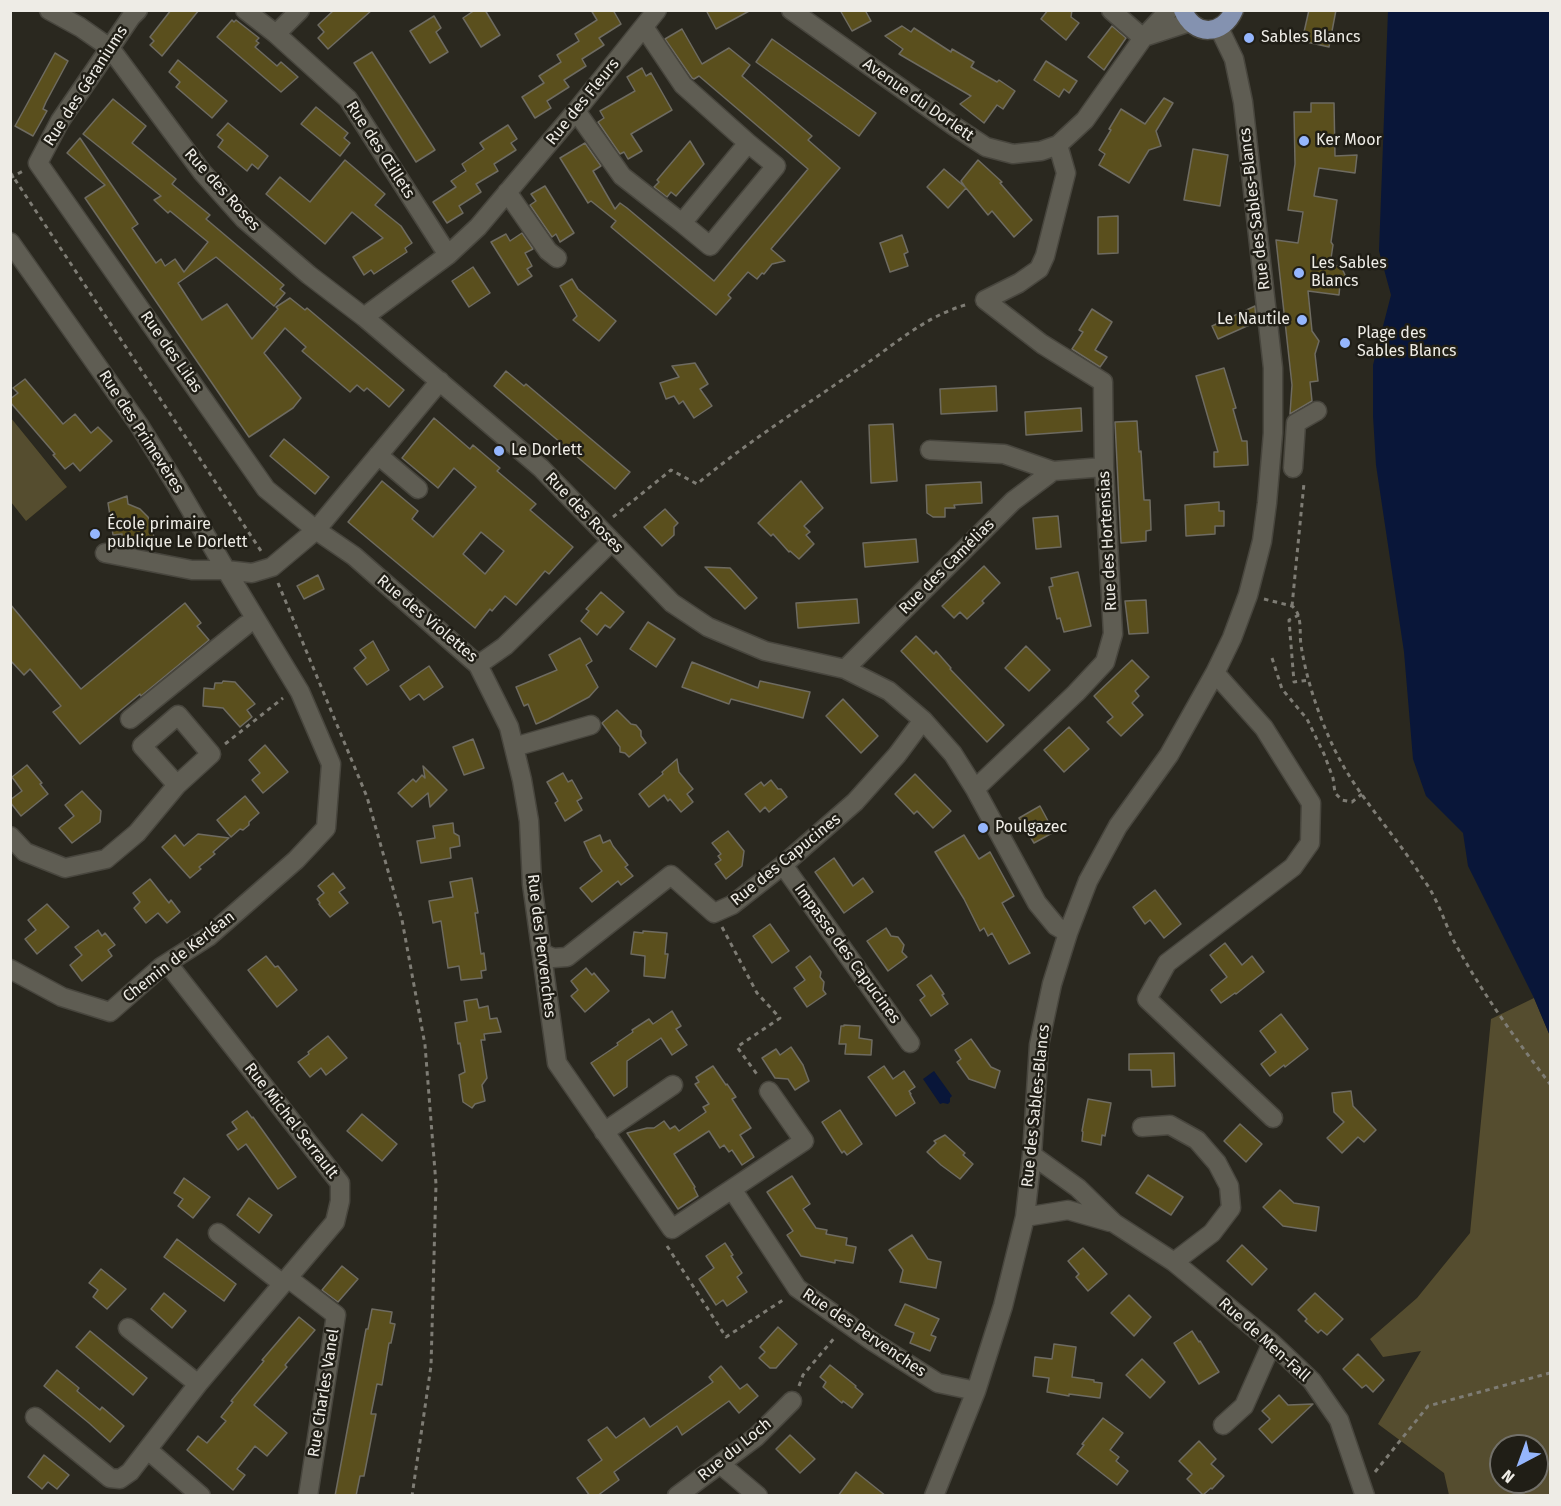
<!DOCTYPE html>
<meta charset="utf-8">
<style>
body{margin:0}
#map{position:relative;width:1561px;height:1506px;overflow:hidden;background:#2a281f;font-family:"Fira Sans",sans-serif}
canvas{display:block}
.frame{position:absolute;inset:0;border:12px solid #eeece6;pointer-events:none}
.north{position:absolute;left:1489px;top:1434px;width:60px;height:60px;box-sizing:border-box;background:#201e16;border:2px solid #727069;border-radius:50%;rotate:221deg;font-size:16px;font-weight:700;line-height:24px;text-align:center;color:#eeece6}
.north::after{content:'';display:block;margin:auto;width:21px;height:27px;background:#95b6fd;clip-path:polygon(50% 0,100% 100%,50% 72%,0 100%)}
</style>
<div id="map">
<canvas width="1561" height="1506"></canvas>
<div class="frame"></div>
<div class="north">N</div>
</div>
<script>
const ctx = document.querySelector('canvas').getContext('2d');
ctx.lineJoin = 'round';
function fill(path, color) { ctx.fillStyle = color; ctx.fill(path, 'evenodd'); }
function strokePath(path, color, width, dash) { ctx.strokeStyle = color; ctx.lineWidth = width; ctx.lineCap = dash ? 'butt' : 'round'; ctx.setLineDash(dash || []); ctx.stroke(path); }
function write(font, color, halo, rows, align = 'center') {
  ctx.font = font + ' "Fira Sans",sans-serif'; ctx.lineWidth = 5; ctx.setLineDash([]); ctx.textBaseline = 'middle'; ctx.strokeStyle = halo; ctx.fillStyle = color; for (const [text, x, y, turn = 0] of rows) {
    ctx.save(); ctx.translate(x, y); ctx.rotate((+turn || 0) * Math.PI / 180); ctx.textAlign = isNaN(turn) ? turn : align; if (halo) ctx.strokeText(text, 0, 0); ctx.fillText(text, 0, 0); ctx.restore();
  }
}
fill(new Path2D(`
 M11 418 67 487 26 521 11 502Z
 M1534 998 1550 1036V1495H1449L1444 1473 1378 1424 1421 1351 1383 1357 1370 1339 1417 1298 1470 1233 1491 1019ZM1501 1446H1537V1482H1501Z`), '#554d2f');
fill(new Path2D(`
 M1388 11H1550V1036L1534 998 1468 866 1463 833 1426 796 1413 759 1404 652 1376 465 1373 416V365L1391 295 1379 251Z
 M934 1071 952 1096 950 1098V1102L948 1104 943 1103 940 1104 923 1079Z`), '#091639');
const building = new Path2D(`
 M171 10H199L162 56 150 45 154 41 150 37Z
 M334 10H372L328 49 318 38 324 32 318 25Z
 M475 10H485L500 35 481 47 463 18Z
 M591 10H613L621 24 599 38 604 45 582 59 586 66 564 80 569 87 547 101 551 108 535 118 522 97 544 83 539 76 561 62 557 55 579 41 575 34 597 20Z
 M706 10H751L716 29Z
 M840 10H865L871 21 852 31Z
 M1048 10H1072L1071 17 1079 23 1066 40 1041 19Z
 M1309 10H1336L1329 47 1302 41Z
 M434 16 441 28 436 32 448 52 430 63 410 31Z
 M232 20 234 22 236 20 259 38 256 41 259 43 255 47 277 66 281 62 298 77 281 92 217 37Z
 M902 26 911 32 914 28 951 52 952 49 974 62 971 67 997 82 999 80 1015 91 1003 109 997 105 984 123 960 104 971 96 899 54 903 49 885 36Z
 M1112 26 1126 38 1104 70 1088 57Z
 M682 29 702 64 729 48 750 65 742 76 812 136 808 140 840 168 771 249 785 261 772 264 764 274 762 273 757 279 748 272 728 295 731 298 716 315 611 227 616 221 591 201 588 203 560 158 585 143 601 166 593 171 615 209 620 203 627 208 714 281 808 169 699 76 694 79 692 78 665 39Z
 M772 39 876 113 859 136 756 62Z
 M372 52 435 150 416 162 354 63Z
 M55 53 68 61 46 102 43 109 47 111 33 136 15 126Z
 M178 60 227 101 212 118 176 87 180 82 169 72Z
 M1046 61 1077 81 1069 93 1064 89 1059 97 1034 80Z
 M642 68 646 76 651 73 672 110 631 134 642 151 628 159 624 152 620 154 598 122 604 118 600 111 635 91 627 77Z
 M1164 98 1173 103 1156 131 1161 146 1149 150 1129 183 1099 165 1105 154 1099 150 1111 130 1109 129 1121 109 1145 124Z
 M113 99 146 126 132 143 176 179 172 184 210 215 206 219 284 285 280 289 285 293 274 306 216 257 178 283 202 320 227 304 252 339 278 309 276 307 290 298 305 310 307 308 404 390 389 407 367 388 364 391 357 385 350 392 302 351 306 347 285 328 264 353 301 398 293 408 249 437 85 198 105 185 67 153 80 138 138 224 132 228 156 263 161 259 165 266 175 259 184 272 208 242 170 211 168 213 154 200 161 196 83 134Z
 M1311 103H1334L1335 156 1357 155 1355 173 1319 168 1314 196 1337 200 1331 242 1333 245 1330 265 1341 266 1345 275V280L1340 284 1339 295 1308 291 1312 331 1319 341 1315 354 1318 381 1310 382 1312 401 1290 414 1292 385 1276 240 1298 243 1303 212 1288 210 1295 164 1294 112H1311Z
 M316 107 348 133 344 138 350 143 340 156 301 124Z
 M228 123 268 156 258 169 252 164 247 171 218 147 223 140 217 135Z
 M508 125 517 139 511 143 516 150 494 164 498 171 476 184 481 192 459 206 463 213 447 223 433 202 456 187 451 181 466 171 462 164 484 149 480 143Z
 M690 141 704 164 676 196 671 192 667 197 654 187 659 182 657 180Z
 M1193 149 1228 155 1220 206 1184 200Z
 M345 160 385 194 375 205 401 226 412 243 405 248 407 252 374 274 371 270 364 275 353 257 383 238 352 212 325 244 266 194 280 177 310 202Z
 M978 160 1002 182 1000 183 1032 220 1014 237 992 211 988 215 966 188 948 208 927 187 944 169 965 187 961 181Z
 M545 186 574 233 560 242 556 234 552 237 530 205 536 201 531 194Z
 M1118 216V253L1098 254V217Z
 M522 233 533 249 525 253 532 266 527 269 532 276 518 285 491 242 506 234 510 241Z
 M902 235 908 252 904 254 908 266 890 272 880 243Z
 M473 267 490 293 469 307 452 281Z
 M572 279 578 289 616 321 599 341 573 320 577 316 560 286Z
 M1255 306 1256 322 1218 339 1212 326Z
 M1092 309 1112 322 1095 350 1107 357 1100 367 1072 349 1083 332 1079 330Z
 M695 363 708 384 700 389 712 406 694 418 683 401 679 404 674 396 666 399 660 383 679 377 672 366Z
 M1224 368 1236 408 1233 409 1242 441H1247L1248 465 1214 467V452H1218L1196 376Z
 M506 371 524 386 526 384 630 472 615 489 494 386Z
 M25 379 63 424 75 414 91 433 98 427 112 441 80 471 73 463 65 469 53 455 55 454 10 402V399L18 393 13 388Z
 M996 386 997 411 941 414 940 389Z
 M1081 408 1082 431 1026 435 1025 412Z
 M434 418 470 449 473 445 500 468 497 471 536 504 530 510 573 547 549 574 545 571 516 605 505 596 492 611 490 609 475 628 348 522 382 481 418 511 412 519 433 537 476 487 454 468 438 488 402 458ZM481 532 504 551 485 574 463 554Z
 M1137 421 1139 452 1141 451 1144 500H1150L1151 530 1146 531V541L1121 543 1115 422Z
 M893 424 897 481 871 483 869 425Z
 M284 439 329 477 315 494 270 456Z
 M801 481 823 508 804 526 810 532 806 535 814 544 799 559 790 551 789 552 773 534 771 536 758 523Z
 M981 482 982 503 954 505 955 508H945V517H933L927 513 926 485Z
 M127 496 128 504 140 509 148 517 152 526 155 545 138 548 124 545 122 534 113 535 108 503Z
 M1219 502V511H1224V526H1215V534L1186 536 1185 505Z
 M665 509 678 523 674 527V535L662 546 644 527Z
 M1058 516 1061 547 1036 549 1033 518Z
 M916 539 918 562 865 567 863 543Z
 M984 566 1000 583 982 601 984 603 967 619 960 612 954 618 942 606Z
 M705 567 730 568 757 598 745 609Z
 M1078 572 1091 626 1064 632 1060 618 1057 619 1049 587 1053 586 1051 578Z
 M318 575 324 589 304 599 297 586Z
 M601 592 624 612 610 628 605 625 597 635 581 621 589 611 586 609Z
 M857 599 859 623 798 628 796 603Z
 M1146 600 1148 633 1129 634 1125 601Z
 M185 603 201 623 197 626 209 640 141 696 140 694 80 744 53 712 61 706 30 669 24 675 10 660V604L81 689Z
 M648 622 675 639 656 667 630 649Z
 M916 636 934 654 936 651 951 668 950 669 1004 725 987 742 901 651Z
 M580 638 592 661 586 665 598 687 589 697 548 719 536 724 528 704 524 706 516 687 557 670 549 655Z
 M373 641 389 670 367 685 354 668 366 658 360 650Z
 M1026 646 1050 670 1029 691 1005 668Z
 M1132 660 1149 677 1135 691 1139 696 1132 703 1143 715 1121 736 1107 722 1113 717 1094 696Z
 M692 662 758 688 760 681 810 692 803 718 731 699 729 704 682 687Z
 M429 666 443 687 424 700 419 694 410 700 400 686Z
 M223 681 235 682 255 704 247 710 252 717 240 727 223 708 203 706 204 688 214 689 215 683H222Z
 M843 699 878 736 861 753 826 716Z
 M617 710 631 724 636 725 641 731V736L646 743 629 757 625 753 620 752V747L602 723Z
 M1069 727 1089 749 1064 772 1044 750Z
 M473 739 484 768 464 775 453 747Z
 M265 745 288 772 263 793 252 780 260 773 249 760Z
 M677 759 679 772 693 789 687 794 693 802 681 812 670 799 668 801 664 795 649 807 639 794 663 774 662 772Z
 M27 765 42 783 40 784 48 794 21 816 10 802V800L22 791 12 777Z
 M423 766 447 790 430 807 428 793 412 807 398 793 413 779 416 782 422 775 425 778Z
 M563 773 568 782 572 780 582 798 577 801 582 810 565 821 555 803 558 801 547 782Z
 M915 774 951 811 933 828 917 811 914 814 895 794Z
 M771 780 778 789H781L787 797 769 812 765 807 760 812 745 794 761 782 764 786Z
 M82 791 101 811 100 822 72 843 59 828 74 816 65 805Z
 M245 796 259 813 249 822V825L243 830 240 829 231 837 217 820Z
 M1040 806 1054 832 1034 843 1019 818Z
 M453 823 454 833 459 836 460 846 450 848 451 858 421 863 417 841 435 838 433 826Z
 M728 831 744 851 742 866 726 879 715 864 721 860 718 856 721 854 712 843Z
 M198 834 229 838 213 852 215 854 199 867 201 869 190 878 162 847 175 835 184 846Z
 M600 835 603 843 610 840 613 846 628 865 625 867 633 876 621 885 618 881 592 902 580 888 602 871 591 857 584 842Z
 M964 835 979 859 990 852 1014 896 1002 903 1030 953 1009 964 992 933 988 936 984 928 980 931 964 899 935 852Z
 M834 858 853 886 863 878 873 892 844 913 815 872Z
 M333 873 345 888 339 892 348 903 330 917 319 904 320 903 317 899 324 893 318 886Z
 M472 878 478 913H475L481 954 484 953 486 970 481 971 482 978 461 980 459 966 448 968 441 921 433 923 429 901 453 897 450 882Z
 M150 879 169 903 171 900 180 912 167 923 158 913 146 923 134 908 140 902 133 893Z
 M1155 890 1181 924 1164 938 1150 920 1145 924 1133 907Z
 M47 904 69 927 37 954 25 939 36 930 28 920Z
 M770 924 789 951 772 963 753 936Z
 M886 928 891 936 898 937 904 945 902 952 907 957 888 971 867 941Z
 M98 930 102 936 105 933 115 945 108 950 112 956 82 981 70 965 82 955 75 947Z
 M643 931 667 933 665 954H668L665 978 644 976 645 956 631 954 634 932 643 933Z
 M1225 943 1242 965 1252 956 1264 972 1236 994 1235 993 1221 1003 1211 990 1227 977 1210 955Z
 M266 956 275 967 278 966 297 990 277 1007 248 970Z
 M810 956 821 972 820 977 824 982 823 990 826 994 807 1007 794 988 805 980 796 967Z
 M586 968 592 975 594 973 609 991 585 1012 571 996 578 990 571 981Z
 M931 975 944 994 942 995 948 1004 931 1016 920 1000 925 996 917 985Z
 M477 999 479 1008 488 1006 490 1019 497 1018 501 1032 484 1034 485 1040H481L487 1078 482 1085 485 1101 475 1104 472 1108 463 1102 459 1075 465 1072 460 1043 458 1044 455 1023 467 1021 464 1001Z
 M672 1011 681 1026 676 1029 687 1045 672 1055 661 1038 627 1061V1087L614 1096 591 1063 618 1045 617 1043 633 1032 632 1030 649 1019 653 1024Z
 M1281 1014 1308 1049 1285 1067 1284 1065 1270 1076 1261 1064 1276 1052 1260 1031Z
 M844 1025 860 1026 859 1038 872 1040 871 1055 845 1054 846 1044H839L841 1026H844Z
 M328 1036 347 1058 326 1075 321 1068 310 1077 298 1062 309 1054 308 1052Z
 M971 1039 991 1067 1000 1071 995 1088 969 1079 957 1062 961 1059 955 1050Z
 M791 1047 803 1065 809 1081 795 1090 788 1079 775 1078 762 1058 776 1049 780 1055Z
 M1174 1053 1175 1086 1152 1087 1151 1070H1129V1054Z
 M713 1066 726 1085 727 1084 736 1097 732 1099 751 1128 740 1135 754 1157 742 1165 732 1150 729 1152 724 1145 720 1148 709 1131 674 1154 695 1187 694 1188 698 1196 678 1209 627 1133 647 1128H654L664 1121 670 1129 675 1126 679 1131 706 1112 703 1107 709 1104 695 1084 699 1082 696 1077Z
 M884 1066 893 1079 904 1071 915 1087 909 1091 911 1094H910L915 1103 896 1116 868 1077Z
 M1351 1091 1353 1106 1376 1130 1364 1142 1358 1137 1342 1153 1327 1138 1344 1122 1334 1112 1332 1093Z
 M1088 1099 1111 1103 1105 1136 1102 1135 1101 1145 1082 1141 1083 1132 1082 1131Z
 M840 1110 862 1144 847 1155 844 1151 842 1153 822 1122Z
 M247 1111 252 1118 253 1117 296 1177 278 1189 246 1144 238 1150 227 1135 237 1129 232 1122Z
 M362 1114 397 1144 382 1161 347 1131Z
 M1240 1124 1262 1144 1246 1162 1224 1141Z
 M945 1135 965 1153 963 1155 973 1164 960 1179 941 1165 927 1152 936 1143 934 1141Z
 M1148 1175 1183 1197 1171 1215 1136 1193Z
 M792 1176 810 1204 803 1209 816 1228 827 1230 826 1234 847 1238 846 1245 856 1247 853 1263 835 1260V1263L801 1256 787 1235 793 1231 767 1192Z
 M184 1178 210 1197 193 1218 178 1206 183 1199 174 1193Z
 M1280 1190 1294 1203 1319 1207 1316 1231 1283 1226 1263 1207Z
 M249 1198 272 1215 259 1233 237 1215Z
 M912 1235 928 1259 941 1262 936 1288 900 1282 903 1270 889 1250Z
 M177 1239 236 1284 224 1301 164 1257Z
 M725 1243 733 1255 731 1256 742 1273 737 1277 747 1292 727 1306 723 1300 716 1305 699 1279 714 1268 706 1256Z
 M1242 1245 1267 1269 1252 1285 1227 1261Z
 M1083 1248 1107 1274 1088 1291 1076 1277 1079 1274 1068 1261Z
 M342 1266 358 1279 338 1302 322 1290Z
 M101 1269 126 1289 107 1309 93 1297 98 1290 89 1283Z
 M164 1293 186 1311 172 1328 151 1309Z
 M1315 1293 1343 1319 1327 1335 1321 1330 1318 1333 1305 1321 1307 1319 1298 1310Z
 M1129 1295 1151 1317 1134 1336 1111 1313Z
 M905 1304 939 1319 931 1335 936 1337 930 1351 910 1343 914 1333 895 1325Z
 M372 1309 392 1312 390 1323 395 1324 391 1343H389L382 1385 377 1384 371 1414H376L364 1476H360L356 1496H335L366 1329H368Z
 M299 1317 315 1330 285 1365 287 1367 254 1405 287 1433 267 1456 255 1446 237 1469 245 1475 233 1490 187 1450 198 1436 207 1443 226 1421 221 1417 233 1402 231 1401 264 1361 262 1360Z
 M778 1327 797 1344 776 1368H770L759 1358 765 1352 760 1347Z
 M90 1331 147 1378 133 1395 76 1347Z
 M1192 1331 1199 1342 1200 1341 1219 1372 1199 1384 1174 1343Z
 M1054 1344 1076 1347 1072 1377 1094 1380V1382L1102 1383 1100 1398 1069 1394V1396L1047 1392 1049 1378 1033 1376 1035 1357 1052 1359Z
 M1358 1354 1384 1380 1373 1392 1366 1385 1362 1388 1343 1369Z
 M1142 1359 1165 1382 1150 1398 1126 1375Z
 M830 1365 856 1386 855 1387 863 1394 852 1408 843 1401 842 1403 823 1387 826 1382 820 1377Z
 M721 1366 740 1389 747 1384 758 1396 739 1413 729 1401 682 1435 677 1426 614 1472 619 1480 597 1496H590L577 1478 602 1460 588 1440 607 1427 616 1438 644 1418 650 1427 713 1382 709 1377Z
 M57 1370 79 1388 77 1391 100 1410 102 1407 124 1426 110 1442 89 1423 44 1386Z
 M1279 1395 1288 1405 1313 1404 1272 1443 1259 1429 1270 1419 1262 1411Z
 M1103 1418 1123 1433 1110 1450 1119 1457 1116 1461 1128 1471 1117 1485 1077 1454 1084 1445 1082 1444Z
 M790 1435 815 1459 800 1473 776 1449Z
 M1199 1441 1216 1459 1211 1464 1224 1476 1212 1489 1211 1488 1203 1495 1187 1479 1192 1474 1179 1461Z
 M44 1455 69 1475 57 1489 48 1482 42 1489 28 1477Z
 M856 1472 886 1496H838Z`);
fill(building, '#5a4f1d');
strokePath(building, '#6e6b61', 1.5);
const minor = new Path2D(`
 M49 10 80 27 110 48 202 172 244 219 309 275 364 317 541 468 672 603 708 627 765 651 845 669 889 691 923 720 953 754 975 789 1037 903 1056 926 1068 933
 M138 10 131 17 60 121 38 163 266 489 316 530 354 556 478 665 509 727 522 780 529 821 532 884 557 1063 672 1229 732 1189 797 1288 872 1341 938 1383 976 1391
 M245 10 276 34 348 99 448 255
 M791 10 954 126 986 147 1013 154 1041 151 1058 145 1085 120 1143 38 1169 10
 M1111 10 1143 38
 M644 27 683 85 748 143 776 166 710 246 682 223 748 143
 M276 34 300 10
 M1147 36 1190 22
 M576 111 622 176 682 223
 M507 192 548 251 557 258
 M10 242 139 425 175 483 226 570 300 692 331 764 326 828 296 860 208 937 161 967 110 1012 62 997 10 969
 M364 317 448 255 478 227 576 111 657 10
 M930 450 1004 454 1053 471 1104 467
 M378 455 418 489
 M1293 468 1296 423 1317 411
 M105 553 192 570H226L252 573 272 567 316 530 440 381
 M478 665 505 646 612 541
 M845 669 1013 501 1053 471
 M1215 673 1264 728 1311 803 1310 843 1293 867 1167 963 1147 999 1273 1118
 M130 719 246 625
 M514 747 591 725
 M975 789 1076 693 1105 662 1113 634 1104 467 1103 382 1042 344 985 300 1019 283 1039 269 1045 256 1066 173 1058 145
 M10 836 25 852 65 868 106 859 137 833 177 785 211 754 178 715 142 746 177 785
 M783 865 910 1043
 M542 953 553 958 567 957 671 875 714 913 732 905 783 865 855 802 897 755 923 720
 M1142 1127 1170 1125 1197 1140 1217 1163 1229 1186 1231 1208 1212 1233 1174 1262
 M604 1132 673 1085
 M1032 1155 1078 1188 1114 1223 1174 1262 1272 1343 1312 1381 1339 1420 1365 1496
 M732 1189 804 1141 769 1091
 M1025 1217 1068 1210 1110 1222
 M218 1233 283 1284
 M288 1278 336 1315 308 1496
 M128 1328 198 1384
 M35 1417 110 1478 120 1479 130 1472 198 1384 335 1222 340 1201V1183L168 964
 M1223 1425 1244 1406 1272 1343
 M148 1450 201 1496
 M720 1464 758 1496
 M677 1496 756 1437 792 1401
 M934 1496 976 1391 1003 1306 1025 1217 1032 1155 1039 1045 1052 984 1068 933 1088 881 1118 826 1169 755 1215 673 1232 638 1248 595 1262 541 1267 503 1273 433V368L1243 102 1234 59 1219 28`);
const major = new Path2D(`
 M1183 10C1194 37 1223 36 1234 10`);
strokePath(minor, '#48463e', 21);
strokePath(major, '#48463e', 21);
strokePath(new Path2D(`
 M10 172 261 551
 M10 178 23 171
 M613 517 671 470 697 484C746 443 801 408 854 372 891 348 925 315 969 304
 M278 583 367 797 402 920 425 1045 436 1184 431 1366 412 1496
 M1264 599 1292 606C1303 615 1299 632 1301 645 1306 678 1318 714 1332 744 1354 793 1393 831 1421 876 1425 882 1430 888 1433 895 1442 911 1447 929 1456 945 1483 994 1516 1040 1550 1084
 M1292 606 1304 483
 M1299 615 1289 620 1294 682 1309 680
 M1272 658 1282 689 1307 719 1324 754 1333 778 1335 793 1342 800 1352 802 1362 794
 M225 744 283 698
 M722 927 757 993 780 1018 737 1047 759 1077
 M667 1246 726 1337 783 1300
 M799 1386 803 1375 836 1336
 M1375 1472 1428 1406 1550 1373`), '#7e7c74', 3, [4.5, 4.5]);
strokePath(minor, '#5f5d53', 18);
strokePath(major, '#8492b0', 18);
for (const [x, y, r, color] of [
 [1249,38,6,"#95b6fd"],
 [1304,141,6,"#95b6fd"],
 [1299,273,6,"#95b6fd"],
 [1302,320,6,"#95b6fd"],
 [1345,343,6,"#95b6fd"],
 [499,451,6,"#95b6fd"],
 [95,534,6,"#95b6fd"],
 [983,828,6,"#95b6fd"]
]) { const dot = new Path2D(); dot.arc(x, y, r, 0, 2 * Math.PI); ctx.fillStyle = color; ctx.fill(dot); strokePath(dot, '#201e16', 2); }
write('16px', '#eeece6', '#201e16', [
 ["Sables Blancs",1261,38],
 ["Ker Moor",1316,141],
 ["Les Sables",1311,264],
 ["Blancs",1311,282],
 ["Le Nautile",1290,320,"right"],
 ["Plage des",1357,334],
 ["Sables Blancs",1357,352],
 ["Le Dorlett",511,451],
 ["École primaire",107,525],
 ["publique Le Dorlett",107,543],
 ["Poulgazec",995,828]
], 'left');
write('16px', '#eeece6', '#201e16', [
 ["Rue des Géraniums",86,86,-57],
 ["Avenue du Dorlett",918,100,35],
 ["Rue des Fleurs",583,102,-51],
 ["Rue des Œillets",380,150,57],
 ["Rue des Roses",222,190,48],
 ["Rue des Sables-Blancs",1255,209,-97],
 ["Rue des Lilas",171,352,55],
 ["Rue des Primevères",141,432,57],
 ["Rue des Roses",584,513,46],
 ["Rue des Hortensias",1108,541,-93],
 ["Rue des Camélias",947,567,-45],
 ["Rue des Violettes",427,619,40],
 ["Rue des Capucines",786,860,-39],
 ["Rue des Pervenches",541,946,83],
 ["Impasse des Capucines",847,954,54],
 ["Chemin de Kerléan",179,957,-38],
 ["Rue des Sables-Blancs",1036,1106,-84],
 ["Rue Michel Serrault",291,1121,52],
 ["Rue des Pervenches",864,1333,34],
 ["Rue de Men-Fall",1264,1340,42],
 ["Rue Charles Vanel",324,1393,-81],
 ["Rue du Loch",735,1450,-39]
]);
</script>
